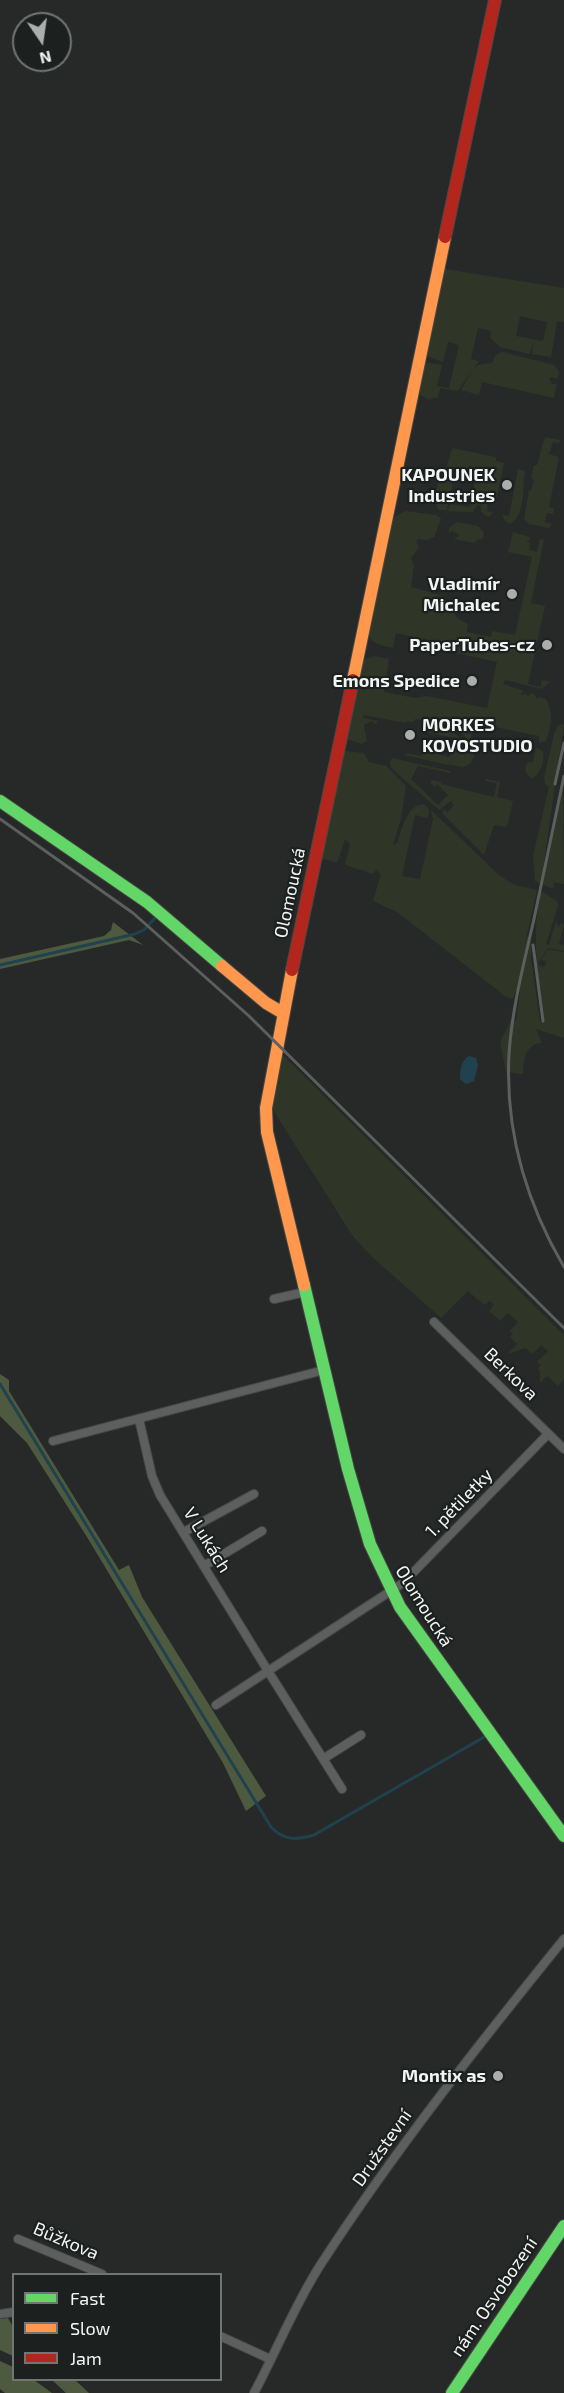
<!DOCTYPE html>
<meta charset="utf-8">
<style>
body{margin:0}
#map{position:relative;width:564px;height:2393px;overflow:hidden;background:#272928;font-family:"Exo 2",sans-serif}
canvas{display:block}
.legend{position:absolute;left:12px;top:2273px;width:210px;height:108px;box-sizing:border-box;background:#1c201f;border:2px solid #727574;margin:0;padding:8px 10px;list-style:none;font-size:18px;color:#f2f5f4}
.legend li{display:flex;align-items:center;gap:12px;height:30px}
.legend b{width:30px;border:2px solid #727574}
.north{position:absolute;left:12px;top:12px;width:60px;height:60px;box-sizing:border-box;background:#1c201f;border:2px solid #727574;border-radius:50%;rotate:167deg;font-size:16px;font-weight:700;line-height:24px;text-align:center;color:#f2f5f4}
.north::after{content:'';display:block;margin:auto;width:21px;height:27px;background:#abaead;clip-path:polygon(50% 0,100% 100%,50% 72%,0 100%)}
</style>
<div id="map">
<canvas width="564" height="2393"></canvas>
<ul class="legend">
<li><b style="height:8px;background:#63d668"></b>Fast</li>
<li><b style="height:8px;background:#ff974d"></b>Slow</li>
<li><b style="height:8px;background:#b3261e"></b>Jam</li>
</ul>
<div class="north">N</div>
</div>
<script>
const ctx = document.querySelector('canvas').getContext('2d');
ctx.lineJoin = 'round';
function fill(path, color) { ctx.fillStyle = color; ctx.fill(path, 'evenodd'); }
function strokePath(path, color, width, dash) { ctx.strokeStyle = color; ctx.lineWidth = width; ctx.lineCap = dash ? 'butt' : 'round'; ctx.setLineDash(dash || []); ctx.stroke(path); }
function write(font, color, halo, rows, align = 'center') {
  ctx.font = font + ' "Exo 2",sans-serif'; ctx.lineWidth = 4.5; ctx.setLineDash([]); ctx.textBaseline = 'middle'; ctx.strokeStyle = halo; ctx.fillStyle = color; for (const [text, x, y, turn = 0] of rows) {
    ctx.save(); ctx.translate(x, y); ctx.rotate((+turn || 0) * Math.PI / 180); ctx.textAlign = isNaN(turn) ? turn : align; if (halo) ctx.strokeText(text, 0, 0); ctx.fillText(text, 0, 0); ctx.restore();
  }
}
fill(new Path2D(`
 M445 269 564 288V322L557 321 551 357 532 354 533 341 530 354 500 347 490 338 491 331 478 328 471 359 479 361 473 370 478 365 492 363 496 355 502 352 554 365 559 371 558 379 550 377 549 379 552 384H557L554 398 482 382 479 395 461 390 472 370 458 391 440 388 438 398H431L430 400 420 395V387L424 362 442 365 437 386 449 388 459 345 448 342 443 362 426 356ZM520 316 547 322 543 341 516 336Z
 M545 437 560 440 559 443 553 442 549 454 559 457 549 507 554 508 553 514 547 513 545 522 552 524 549 528 529 524 524 519 529 490 531 491 534 480 531 479 534 465H537Z
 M452 448 496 457V461L504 463 496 501H488L487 511 493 513 488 517 481 512V506L478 504 473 512 448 511 450 504 470 507 477 472 456 467 447 510H439C431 501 439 481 442 470H446Z
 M518 469 525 471C522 487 526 515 510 524L505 521 502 515 509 516Z
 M405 511 436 515 441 519 434 537 427 540 419 539 416 541 419 548 411 558 414 565 411 587 443 596C451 608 453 618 468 624L467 632 491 637 492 631 515 635 532 557 508 552 513 532 530 537 529 541H526L530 543 529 550 537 552 539 540 544 539 531 603 545 606 528 684 541 687 542 680 550 682 542 689 505 680 503 684 524 691 520 695H524L525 691 526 695 529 696 530 693 535 694 537 699 539 697 546 699C554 712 551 728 546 741L539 743V736L470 722 467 733 472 734 470 740 476 742 475 746 457 729 450 726 415 719 414 722 407 721 406 723 363 715 364 718 378 721 376 724 371 721 364 725 367 741 362 744 346 739 362 661 373 656V659L374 656 389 659 384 692 415 698 427 696 487 708 497 662 437 649 438 642 396 633 393 648C382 645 371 645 368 633L392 519Z
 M457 522 478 526 484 532 483 539 477 540 475 543 454 539 460 535 452 531 449 533V528Z
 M564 724 543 869 545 870 546 866 563 786 564 884 554 882 553 889 535 881 533 856 549 787 545 784 544 778 554 734 558 726Z
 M423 725 453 732 475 753 471 763 464 767 450 765 451 759 449 765 404 755 406 754 405 753 421 756 423 751 450 757 454 738 422 731Z
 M536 748 543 751C545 761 541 774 531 779L525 770 527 762H533Z
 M344 751 364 753 369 762 386 766 406 786 401 819 393 845 397 843C402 830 406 805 424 804L429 809 428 818 415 815 402 876 420 879 433 819 431 810 500 876 515 885 537 890 522 956 527 936 531 938V959L540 1021H544C538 977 531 935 541 891L557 901 558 906 546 944 549 945 556 921 559 928 561 922 564 925 559 944 564 945V951L548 948 538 963 540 966 545 967 546 961 541 960 548 949 564 952V1038L536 1029 542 1043C525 1044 524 1059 523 1074L506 1072 500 1042 511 1020 516 1021 520 992 516 991 513 999 505 996 397 912 373 901 381 874 376 870 373 874 345 865 350 844 345 839 337 863 321 858Z
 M392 758 450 771V773L418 766 411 779 438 805 448 795 437 784 435 787 431 783V780L441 782V784L494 797 497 783 485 781V779L500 782 497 797 513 801 507 827 494 825 484 855 442 813 444 810 447 812 454 806 451 801 439 810 391 768 390 762Z
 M281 1053 564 1335V1379L558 1386 547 1376 540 1383V1371L538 1368 541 1365 537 1362 548 1351 541 1345 532 1354 526 1348 507 1354 517 1344 510 1337 513 1334 510 1331 518 1322 508 1313 500 1321 489 1311 494 1305 490 1301 484 1305 468 1291 441 1318 370 1255 352 1235 273 1110 272 1105Z`), '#2f3627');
fill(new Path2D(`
 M113 922 143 945 129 940 0 969V959L104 936 111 930Z
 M0 1374 9 1380V1391L119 1570 129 1565 142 1597 266 1796 246 1811 223 1763 87 1537 27 1443 0 1416Z
 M8 2318 13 2327V2356L0 2350V2319Z
 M0 2361 13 2367 14 2380H34L52 2393H5L0 2389Z
 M52 2380H75L89 2393H66Z`), '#4e5a40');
fill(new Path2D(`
 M469 1056 476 1058 478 1065 474 1081 466 1084 460 1079C460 1071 461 1060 469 1056Z`), '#20424e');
strokePath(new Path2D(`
 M0 965 135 934 144 930 157 916
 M0 1384 271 1827C284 1841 297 1840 314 1835L486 1736`), '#20424e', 3);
const street = new Path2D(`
 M274 1299 305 1292
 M434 1322 564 1449
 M139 1419 152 1476 160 1495 268 1671 216 1705
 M53 1441 324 1370
 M184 1532 254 1494
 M204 1566 262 1531
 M323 1759 361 1735
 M342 1789 268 1671 403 1583 548 1434
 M18 2239 102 2274
 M0 2314 14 2312
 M220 2336 270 2359
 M254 2393C277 2350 295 2304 321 2264 395 2150 479 2044 564 1939`);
const fast = new Path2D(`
 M0 801 147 902 222 966
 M304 1285 348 1469 370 1544 400 1607 564 1836
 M452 2393 564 2226`);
const slow = new Path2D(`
 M353 680 445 237
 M222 966 266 1003 283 1013
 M292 970 266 1108 267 1132 304 1285`);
const jam = new Path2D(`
 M445 237 495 0
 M292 970 353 680`);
strokePath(street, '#454746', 10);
strokePath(fast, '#454746', 14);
strokePath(slow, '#454746', 14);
strokePath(jam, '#454746', 14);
strokePath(street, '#5d5e5e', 8);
strokePath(fast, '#63d668', 12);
strokePath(slow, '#ff974d', 12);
strokePath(jam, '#b3261e', 12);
strokePath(new Path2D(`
 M564 776C554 824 544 872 534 919 524 963 512 1008 509 1054 505 1129 526 1202 564 1267
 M555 784 564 743
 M0 819 133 913 249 1016 564 1328
 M533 945 543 1021`), '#5d5f5e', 3);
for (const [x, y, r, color] of [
 [507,485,6,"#abaead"],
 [512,594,6,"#abaead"],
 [547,645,6,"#abaead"],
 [472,681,6,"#abaead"],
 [410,735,6,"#abaead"],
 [498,2076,6,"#abaead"]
]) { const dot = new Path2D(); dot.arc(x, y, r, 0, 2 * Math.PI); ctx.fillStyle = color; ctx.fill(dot); strokePath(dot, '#1c201f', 2); }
write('bold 18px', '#f2f5f4', '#1c201f', [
 ["KAPOUNEK",495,475],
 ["Industries",495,496],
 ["Vladimír",500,584],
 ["Michalec",500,605],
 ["PaperTubes-cz",535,645],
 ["Emons Spedice",460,681],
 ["MORKES",422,725,"left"],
 ["KOVOSTUDIO",422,746,"left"],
 ["Montix as",486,2076]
], 'right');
write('18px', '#f2f5f4', '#1c201f', [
 ["Olomoucká",290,893,-78],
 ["Berkova",511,1374,44],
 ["1. pětiletky",459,1503,-46],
 ["V Lukách",207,1540,58],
 ["Olomoucká",424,1606,58],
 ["Družstevní",382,2148,-55],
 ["Bůžkova",66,2241,23],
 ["nám. Osvobození",494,2297,-56]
]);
</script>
